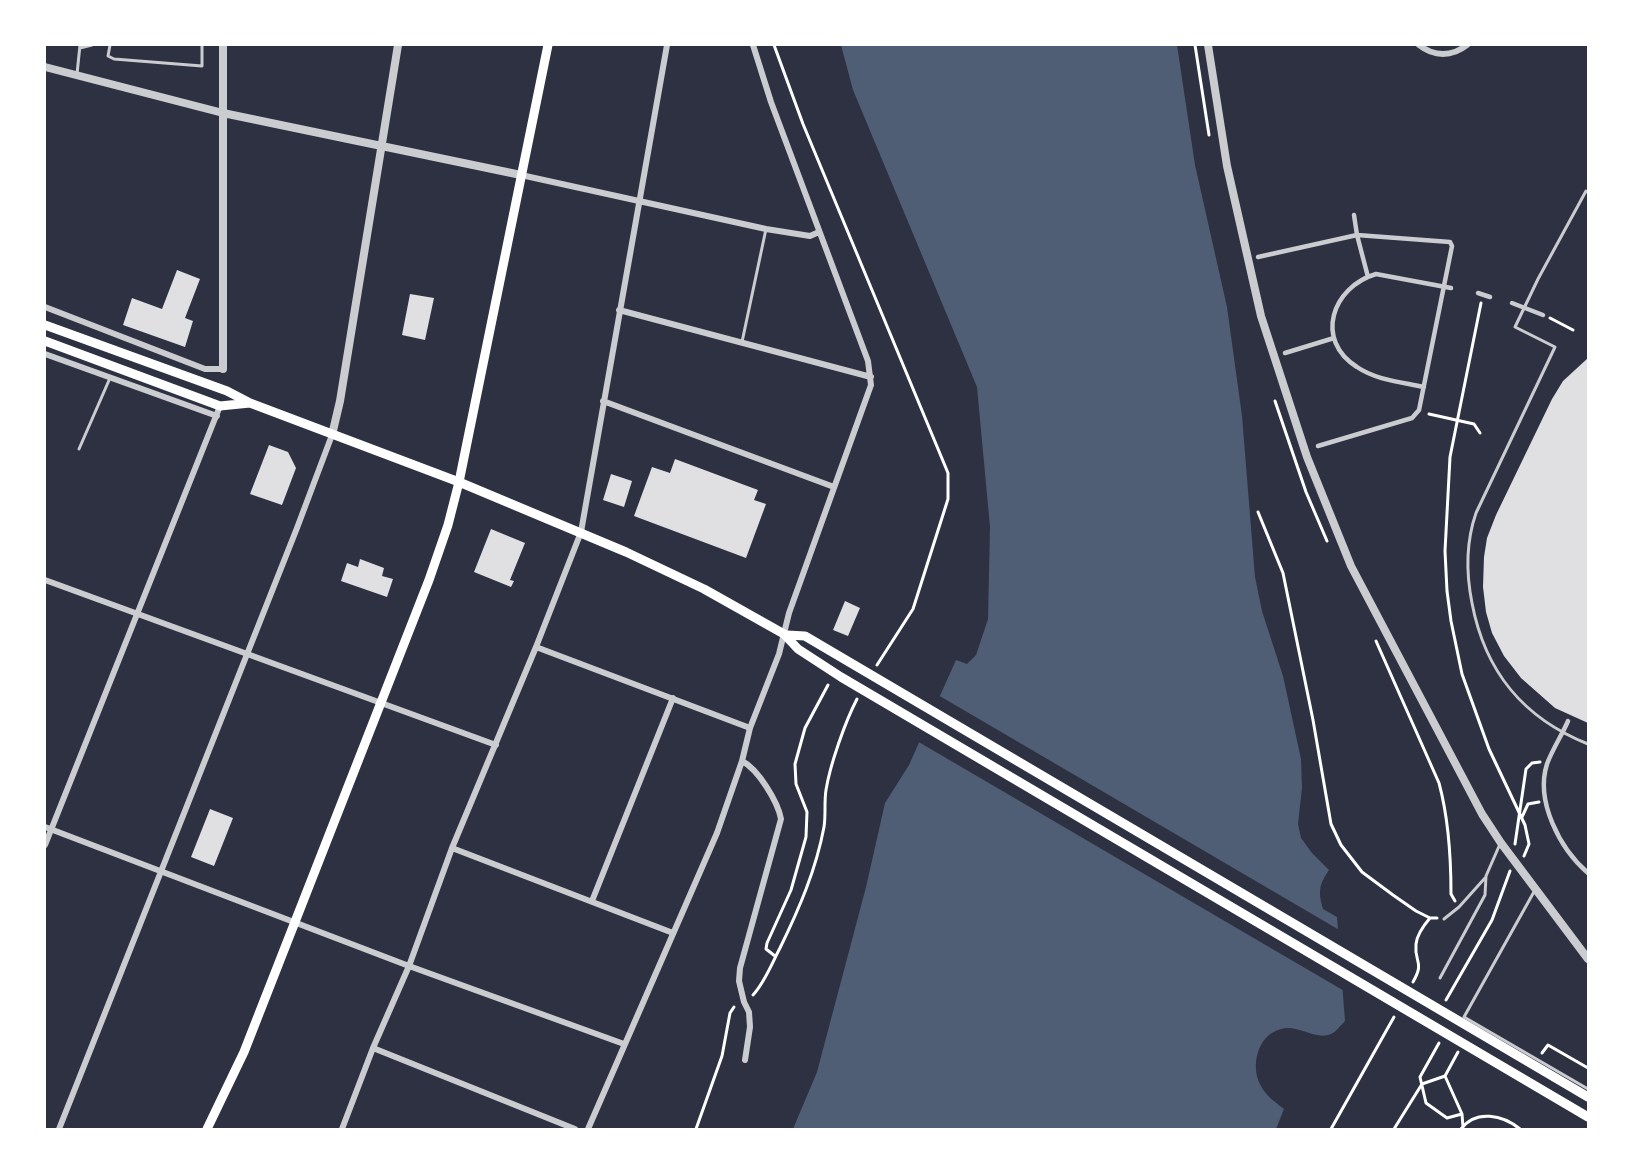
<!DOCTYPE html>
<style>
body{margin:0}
#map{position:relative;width:1633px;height:1174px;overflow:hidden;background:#2d3142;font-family:"Source Sans 3",sans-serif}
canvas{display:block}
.frame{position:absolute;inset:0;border:46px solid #fff;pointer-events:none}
</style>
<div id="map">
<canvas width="1633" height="1174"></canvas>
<div class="frame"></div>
</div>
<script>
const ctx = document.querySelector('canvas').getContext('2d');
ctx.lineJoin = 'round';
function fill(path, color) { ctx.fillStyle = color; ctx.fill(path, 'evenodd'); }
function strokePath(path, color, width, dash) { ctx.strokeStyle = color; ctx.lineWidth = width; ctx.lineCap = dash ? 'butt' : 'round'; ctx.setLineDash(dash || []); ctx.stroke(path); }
fill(new Path2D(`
 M841 45H1177L1195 165 1227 307 1242 416 1255 577 1262 611 1283 676 1301 759 1302 788 1298 824 1301 838 1312 853 1329 870C1319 885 1318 891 1323 909L1337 917 1345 1021C1341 1025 1336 1032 1331 1034 1316 1041 1298 1024 1281 1029 1257 1035 1250 1067 1261 1086 1266 1096 1275 1102 1284 1109L1276 1129H793L817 1072 866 887 885 803 909 765 956 660 967 664 976 655 988 619 990 527 977 387 853 90Z`), '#4f5d75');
fill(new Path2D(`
 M938 695 1341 931 1346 992 917 741Z`), '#2d3142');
fill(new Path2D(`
 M177 270 200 279 185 318 193 321 185 347 123 325 132 298 162 309Z
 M410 294 434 298 425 340 402 335Z
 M1588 358V723L1555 708 1521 678 1504 656 1492 633 1486 612 1483 587 1484 557 1487 538 1496 515 1552 399 1563 381Z
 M269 445 288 452 296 468 282 505 250 494Z
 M675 459 758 490 754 500 766 504 746 558 634 516 652 467 670 473Z
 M611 474 632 481 624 507 603 500Z
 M491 529 525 543 510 580 514 581 511 587 474 572Z
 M360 559 384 568 382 576 393 579 387 597 341 581 347 563 358 567Z
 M845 601 860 608 848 636 833 630Z
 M210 809 233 818 214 866 191 857Z`), '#e0e0e3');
strokePath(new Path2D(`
 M774 45 803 124 948 473V499L913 609 877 665
 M1195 45 1209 135
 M1481 303 1450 457 1445 551 1447 591 1451 621 1462 674 1489 749 1525 825 1529 844 1524 856
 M1550 318 1573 330
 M1275 401 1306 492 1327 541
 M1429 414 1474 424 1480 433
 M1258 512 1283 573 1313 720 1331 824 1341 845 1362 872 1393 895 1416 911 1430 918H1437
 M1376 641 1439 783C1449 820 1451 857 1451 894L1455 901
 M1522 817 1528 804 1539 802
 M1515 844 1526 769 1532 763 1540 762
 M775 956 766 949 767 943 791 890 806 837 807 812 796 784 795 764 805 728 828 685
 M1413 982C1425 961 1414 963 1416 944 1417 935 1424 925 1430 918
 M753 995C765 982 772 963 780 948 799 909 816 870 824 827 826 815 824 802 826 790 830 765 845 722 857 699
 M1446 1000 1492 920 1510 871
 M1439 1043 1420 1077 1426 1103 1447 1118 1462 1114
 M1542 1053 1548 1045 1588 1068
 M1445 1076 1462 1114 1463 1127
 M696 1129 722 1056 730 1013 734 1007
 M1331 1129 1394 1017
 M1394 1129 1422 1084 1445 1076 1458 1052
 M1461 1129C1476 1109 1503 1115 1520 1129`), '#fff', 3);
strokePath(new Path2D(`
 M110 45 108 56 114 59 202 66V45
 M80 48 92 45
 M77 74 80 45
 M1588 192 1586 191 1538 279 1515 327 1555 347 1476 513C1466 542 1466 573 1472 603 1485 672 1523 718 1588 744
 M742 342 766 229
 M79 449 110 378
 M1535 890 1464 1017 1588 1089
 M1444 919 1459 907 1485 878
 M1440 978 1485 895 1486 876 1500 844`), '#caccd0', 3);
strokePath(new Path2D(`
 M1354 215 1357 235 1368 277
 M1258 257 1357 235 1450 242 1452 246 1419 410 1412 418 1318 446
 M1478 293 1490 297
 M1512 303 1543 315
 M1285 353 1334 338
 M1424 387C1401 382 1376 380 1357 367 1314 340 1332 287 1376 274L1451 288
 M1568 721C1562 735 1552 750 1547 764 1535 801 1560 849 1588 873`), '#caccd0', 4.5);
strokePath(new Path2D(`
 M1419 45C1434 57 1452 57 1467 45
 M521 175 766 229 810 236 819 232
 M45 307 205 369H223
 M619 310 871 377
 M45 354 217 416
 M603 401 834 487
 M45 580 496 745
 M536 647 750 728
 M742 761C758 769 778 802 781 819L740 968 739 981 744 1002 749 1012 750 1027 745 1060
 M45 827 409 966 624 1044
 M45 845 220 406
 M452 848 673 933
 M592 901 673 698
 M373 1048 575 1129
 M59 1129 297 528 332 435
 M342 1129 373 1048 409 966 452 848 536 647 581 532 667 45
 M588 1129 717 833 742 761 750 728 779 654 789 613 871 385 868 361 771 102 753 45`), '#caccd0', 6);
strokePath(new Path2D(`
 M1208 45 1227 166 1261 316 1307 457 1351 566 1482 814 1501 843 1588 959
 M45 67 223 113 521 175
 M223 369V45
 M332 435 340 401 398 45`), '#caccd0', 8);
strokePath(new Path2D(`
 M207 1129 244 1052 429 580 448 525 459 482 548 45`), '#fff', 9);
strokePath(new Path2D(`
 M45 325 227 391 250 403 459 482 626 552 704 589 784 634 798 649 841 677 1588 1117
 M45 341 220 406 250 403
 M787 635 805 636 1588 1097`), '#fff', 9);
</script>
